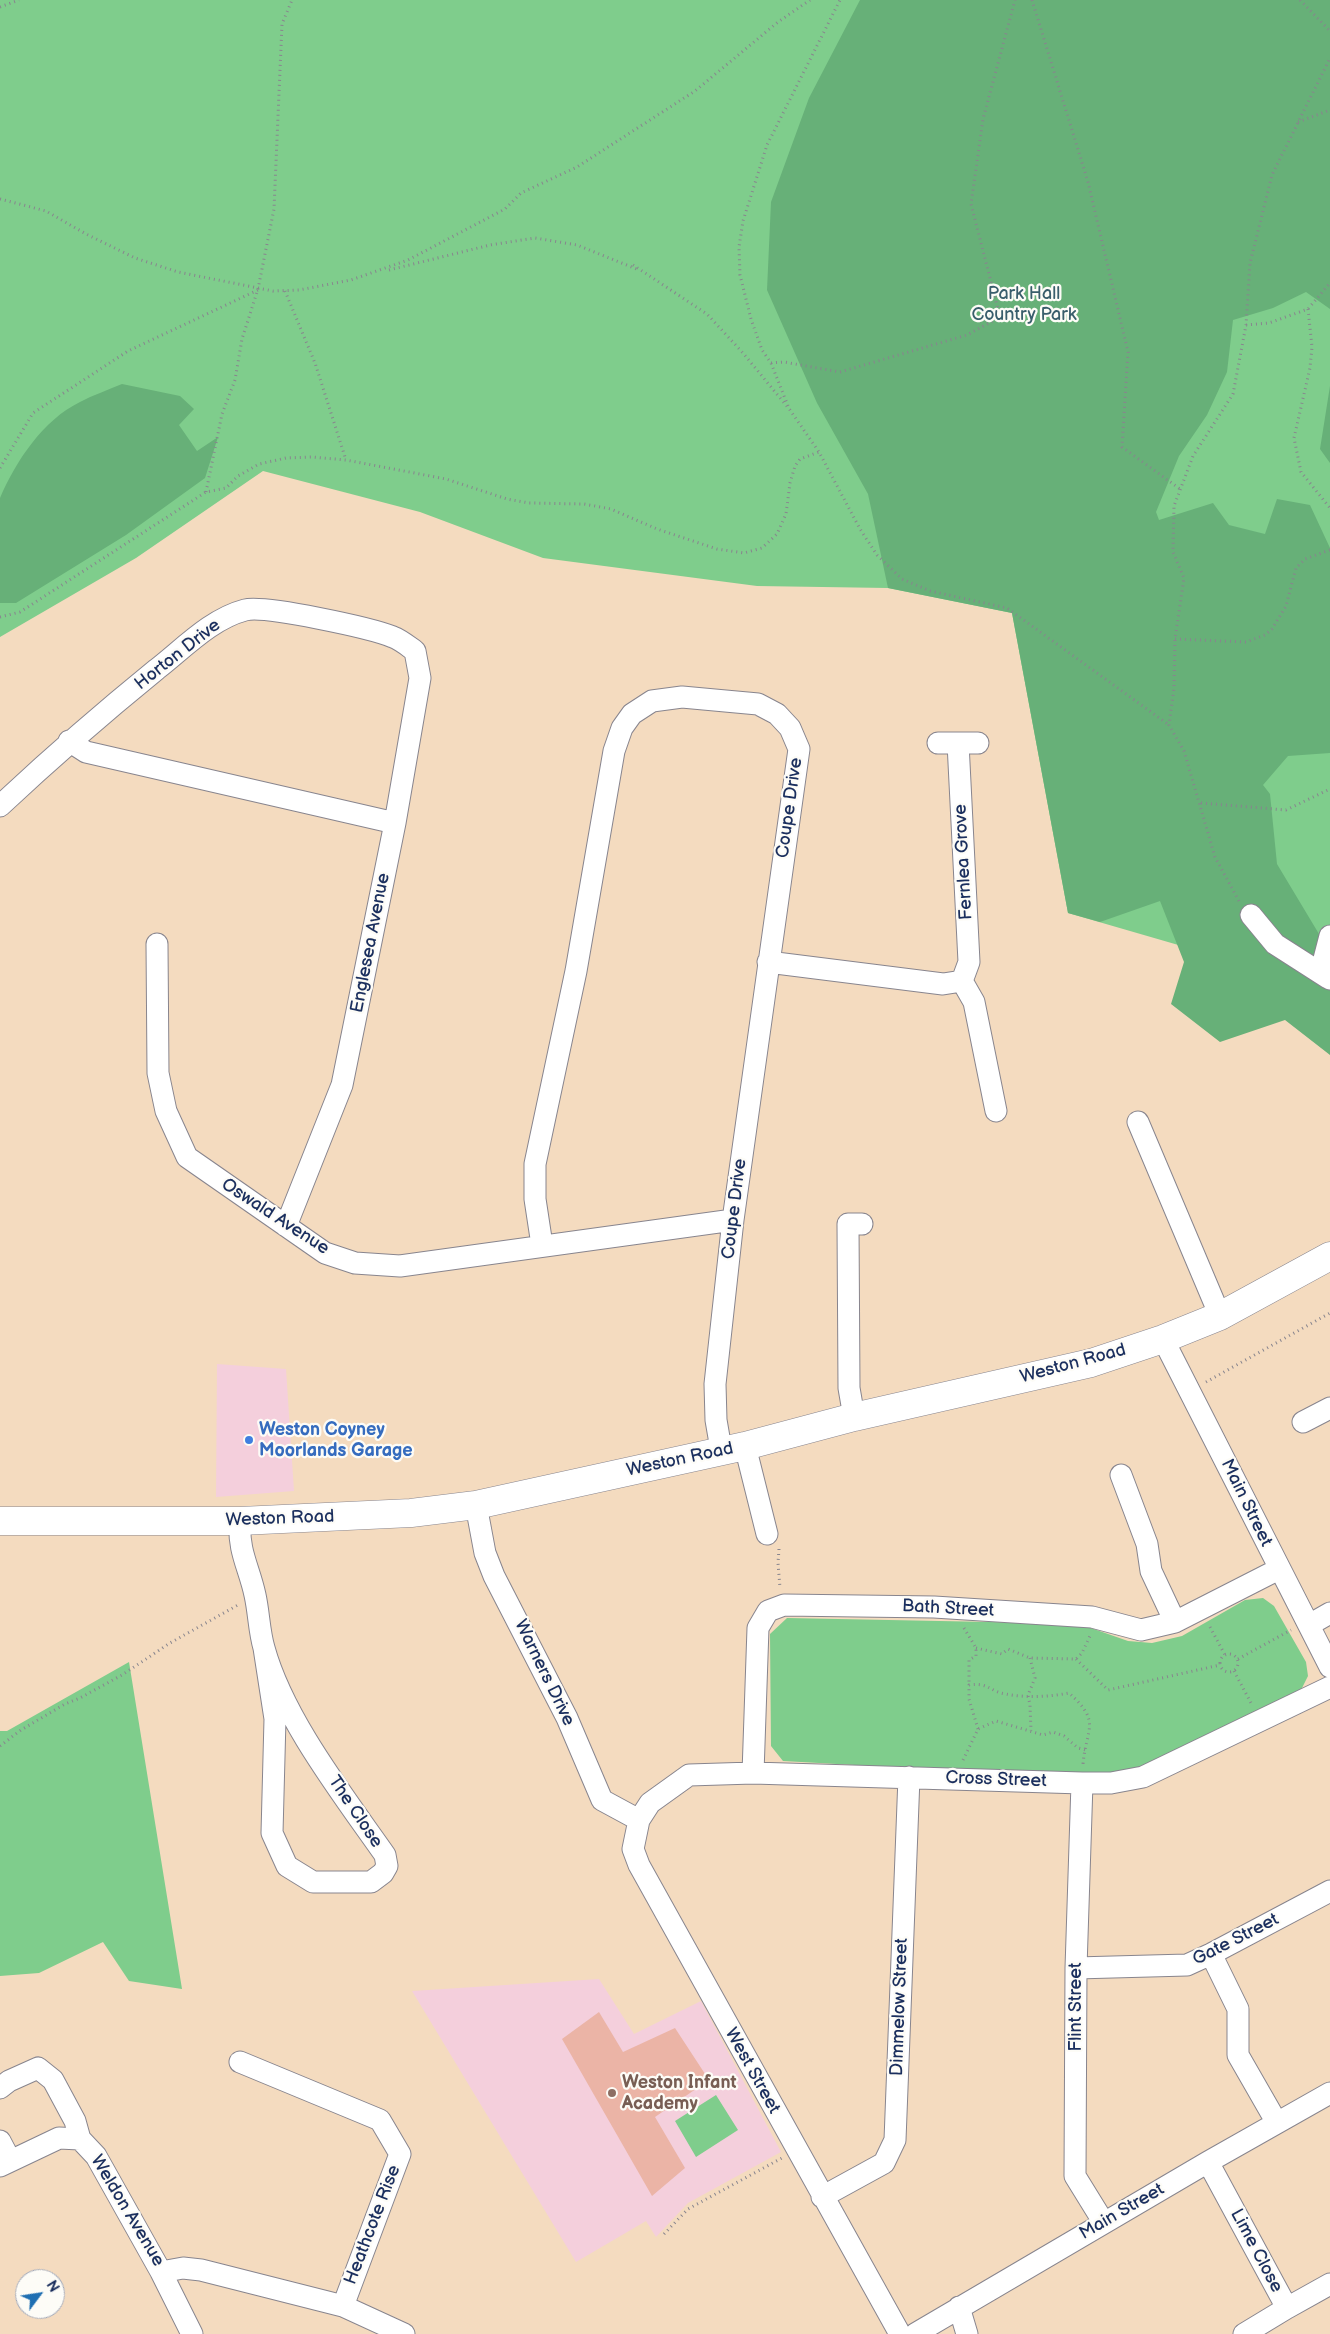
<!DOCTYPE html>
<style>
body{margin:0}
#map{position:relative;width:1330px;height:2334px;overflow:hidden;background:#f4dbbf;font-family:"Balsamiq Sans",sans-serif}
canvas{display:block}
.north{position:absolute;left:15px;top:2269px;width:50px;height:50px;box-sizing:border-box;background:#fdfcf7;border:1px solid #a3aaba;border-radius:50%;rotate:59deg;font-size:14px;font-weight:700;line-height:20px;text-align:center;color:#1b2f5e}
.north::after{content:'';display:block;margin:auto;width:18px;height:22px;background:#1f6fb2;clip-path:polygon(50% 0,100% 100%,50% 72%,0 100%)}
</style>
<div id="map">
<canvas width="1330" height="2334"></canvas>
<div class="north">N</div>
</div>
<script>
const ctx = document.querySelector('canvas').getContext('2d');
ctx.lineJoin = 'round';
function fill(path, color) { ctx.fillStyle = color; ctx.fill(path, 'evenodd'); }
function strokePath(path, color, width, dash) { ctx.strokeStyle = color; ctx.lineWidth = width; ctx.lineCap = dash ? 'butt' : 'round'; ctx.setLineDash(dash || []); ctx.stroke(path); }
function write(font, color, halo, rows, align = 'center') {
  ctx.font = font + ' "Balsamiq Sans",sans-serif'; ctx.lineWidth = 4.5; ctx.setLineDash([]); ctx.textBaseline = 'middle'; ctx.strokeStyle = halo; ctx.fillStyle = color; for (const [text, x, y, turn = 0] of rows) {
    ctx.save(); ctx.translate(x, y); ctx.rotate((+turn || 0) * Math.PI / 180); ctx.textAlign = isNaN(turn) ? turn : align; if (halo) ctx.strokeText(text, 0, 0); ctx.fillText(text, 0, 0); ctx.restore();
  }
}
fill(new Path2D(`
 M217 1364 286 1369 294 1491 216 1497Z
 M599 1979 634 2034 701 2001 781 2152 688 2203 656 2237 646 2221 576 2262 412 1991Z`), '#f4cfdc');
fill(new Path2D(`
 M0 0H1330V989L1068 913 1012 613 888 588 757 586 543 558 420 512 263 471 136 558 0 637Z
 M1263 1598 1274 1606 1306 1662 1308 1676 1299 1694 1142 1772 1088 1778 783 1761 771 1746 770 1634 787 1618 1041 1623 1088 1627 1128 1641 1152 1643 1182 1636 1245 1600Z
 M129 1662 182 1989 129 1981 103 1942 39 1973 0 1976V1731H7Z
 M716 2095 738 2130 696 2157 675 2121Z`), '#7fcd8c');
fill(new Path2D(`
 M860 0H1330V309L1306 292 1273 308 1233 320 1227 372 1207 415 1179 456 1156 512 1159 520 1213 503 1229 525 1265 534 1277 499 1310 505 1330 548V753L1288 756 1263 785 1270 794 1277 864 1319 934 1330 935V1055L1285 1020 1220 1042 1171 1004 1184 962 1160 901 1100 922 1068 913 1012 613 888 588 868 494 817 403 767 290 771 202 809 98Z
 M122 384 180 396 194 409 179 425 197 451 218 437 205 478 126 535 16 603H0V498C16 461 43 420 80 402 93 395 108 390 122 384Z
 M1330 386V463L1320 449Z`), '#67b078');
fill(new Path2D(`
 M599 2012 623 2052 675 2028 709 2080 655 2117 685 2168 652 2196 562 2039Z`), '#ebb4a6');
const minor = new Path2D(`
 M69 741 86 752 395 823
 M938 743H978
 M0 806C51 758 103 713 157 669 184 648 211 619 245 610 265 605 371 628 393 637 401 640 408 646 415 651L420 678 395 823 342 1085 286 1226
 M1251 915 1275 944 1328 978
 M1330 936 1323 963 1330 979
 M157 944 158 1073 166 1111 187 1157 325 1253 355 1263 400 1266 733 1220
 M768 962 943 984 962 981 969 962 958 743
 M962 981 974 1002 996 1111
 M1138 1122 1220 1316
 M542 1245 535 1199V1164L576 971 614 751 622 728 632 714 652 701 682 697 758 704 777 714 790 728 799 749 733 1220 715 1384 716 1420 721 1449
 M1163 1339 1330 1667
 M854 1417 849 1388 848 1224H862
 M1303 1422 1330 1408
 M745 1446 767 1534
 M1121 1475 1147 1544 1151 1571 1175 1622
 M476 1505 485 1553 494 1576 567 1718 602 1800 639 1820
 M240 1521C238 1552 249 1567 255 1595 259 1613 259 1631 264 1648 283 1718 343 1795 385 1855L387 1866 383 1873 371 1882H313L287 1866 272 1833 275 1719 264 1648
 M1309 1625 1330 1613
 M753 1773 758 1628 768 1611 784 1605 934 1607 1092 1617 1141 1630 1175 1622 1279 1569
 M1082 1783 1076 1968 1075 2176 1104 2223
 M1211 1954 1238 2009V2055L1277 2123
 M1076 1968 1187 1965 1211 1954 1330 1891
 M240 2062 380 2120 400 2154 343 2306
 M0 2088 9 2081 38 2068 53 2080 75 2121 80 2139
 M0 2141 10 2160
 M1208 2162 1287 2308 1244 2334
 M0 2166 59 2138 80 2139 96 2156 161 2272 183 2268 201 2270 343 2306 404 2334
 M822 2197 884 2163 895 2140 909 1777
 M161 2272 192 2334
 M959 2307 967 2334
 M1287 2308 1330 2284
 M900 2334 639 1865 633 1849 639 1820 650 1803 689 1775 753 1773 1082 1783H1111L1143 1777 1330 1687
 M915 2334 1208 2162 1330 2093`);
const highway = new Path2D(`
 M0 1521H240L411 1513 476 1505 745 1446 854 1417 1091 1363 1163 1339 1220 1316 1330 1256`);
strokePath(minor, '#88858e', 23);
strokePath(highway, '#88858e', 29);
strokePath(new Path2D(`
 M1032 0 1088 182 1128 352 1122 447 1180 489
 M1300 0 1330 31
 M0 7 19 0
 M1298 122 1330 110
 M0 199 46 211 86 234 135 258 178 272 273 291 299 290 351 280 408 260 505 209 521 193 577 167 695 91 778 22 810 0
 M633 265 707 314 743 353 790 410 819 452 860 529 877 555 902 579 930 591 1007 608 1169 725
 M389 270 490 245 535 238 577 245 639 270
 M285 291 315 363 346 460
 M1308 309 1312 347 1310 368 1294 438 1301 472 1330 508
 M1246 325 1269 323 1308 309 1330 283
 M771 363 784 362 840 372 967 335 1000 317 971 204 983 119 1015 0
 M788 406 771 363 762 350 751 319 740 275 739 247 743 221 767 145 840 0
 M0 468 33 413 128 351 258 290
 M206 492 222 414 235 380 242 339 258 289 274 209 282 24 292 0
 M0 617 20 612 206 492 226 488 238 476 259 464 286 458 312 457 346 460 446 479 507 499 529 503 584 504 611 509 657 529 717 549 744 553 762 548 777 534 786 514 790 483 795 466 800 459 819 452
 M1175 639 1246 642 1265 635 1272 629 1286 606 1296 568 1305 559 1330 550
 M1201 803 1286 810 1330 789
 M1239 901 1215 857 1184 751 1169 725 1174 688 1175 639 1184 578 1173 552 1174 506 1193 456 1233 394 1246 325 1250 263 1272 175 1330 58
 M1206 1382 1330 1313
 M779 1549 778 1563 780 1588
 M1210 1627 1225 1655
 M964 1628 976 1648V1656L969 1660V1685
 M976 1648 1002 1654 1008 1649 1030 1658 1076 1659 1082 1653 1090 1636
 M1220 1663a9 9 0 1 1 18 0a9 9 0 1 1-18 0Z
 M1030 1658 1035 1678 1028 1695 1030 1705 1031 1731
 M1076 1659 1108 1690 1220 1665
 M1238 1659 1291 1630
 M1234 1671 1251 1703
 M978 1729 969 1699V1685C989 1682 990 1692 1006 1694 1026 1698 1049 1697 1069 1693 1102 1722 1086 1729 1083 1764
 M0 1746 21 1730 65 1704 80 1698 122 1675 170 1643 238 1605
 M963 1760 978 1729 996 1721 1043 1735 1053 1732 1064 1736 1078 1748 1086 1750
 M664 2234 688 2209 782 2158`), '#88858e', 3, [1, 4]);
strokePath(minor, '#fff', 21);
strokePath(highway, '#fff', 28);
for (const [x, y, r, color] of [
 [249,1440,5,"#3f7fe0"],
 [612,2093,5,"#8d6e63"]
]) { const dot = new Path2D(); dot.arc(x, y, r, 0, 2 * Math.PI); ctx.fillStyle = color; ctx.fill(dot); strokePath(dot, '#fdfcf7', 2); }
write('18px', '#395e6c', '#fdfcf7', [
 ["Park Hall",1024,294],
 ["Country Park",1024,315]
]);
write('18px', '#1b2f5e', '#fdfcf7', [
 ["Horton Drive",178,655,-38],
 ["Coupe Drive",790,808,-82],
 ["Fernlea Grove",964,862,-93],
 ["Englesea Avenue",371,943,-79],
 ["Coupe Drive",735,1209,-83],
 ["Oswald Avenue",275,1217,33],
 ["Weston Road",1073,1364,-15],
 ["Weston Road",680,1460,-12],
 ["Main Street",1246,1503,64],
 ["Weston Road",280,1519,-2],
 ["Bath Street",948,1609,3],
 ["Warners Drive",544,1673,64],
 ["Cross Street",996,1780,2],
 ["The Close",355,1812,56],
 ["Gate Street",1236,1940,-27],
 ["Dimmelow Street",900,2007,-88],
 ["Flint Street",1076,2007,-90],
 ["West Street",752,2071,61],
 ["Weldon Avenue",127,2211,59],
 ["Main Street",1122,2212,-30],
 ["Heathcote Rise",373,2225,-69],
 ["Lime Close",1256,2251,62]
]);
write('bold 18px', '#366cbe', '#fdfcf7', [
 ["Weston Coyney",259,1430],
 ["Moorlands Garage",259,1451]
], 'left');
write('bold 18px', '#785e54', '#fdfcf7', [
 ["Weston Infant",622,2083],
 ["Academy",622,2104]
], 'left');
</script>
